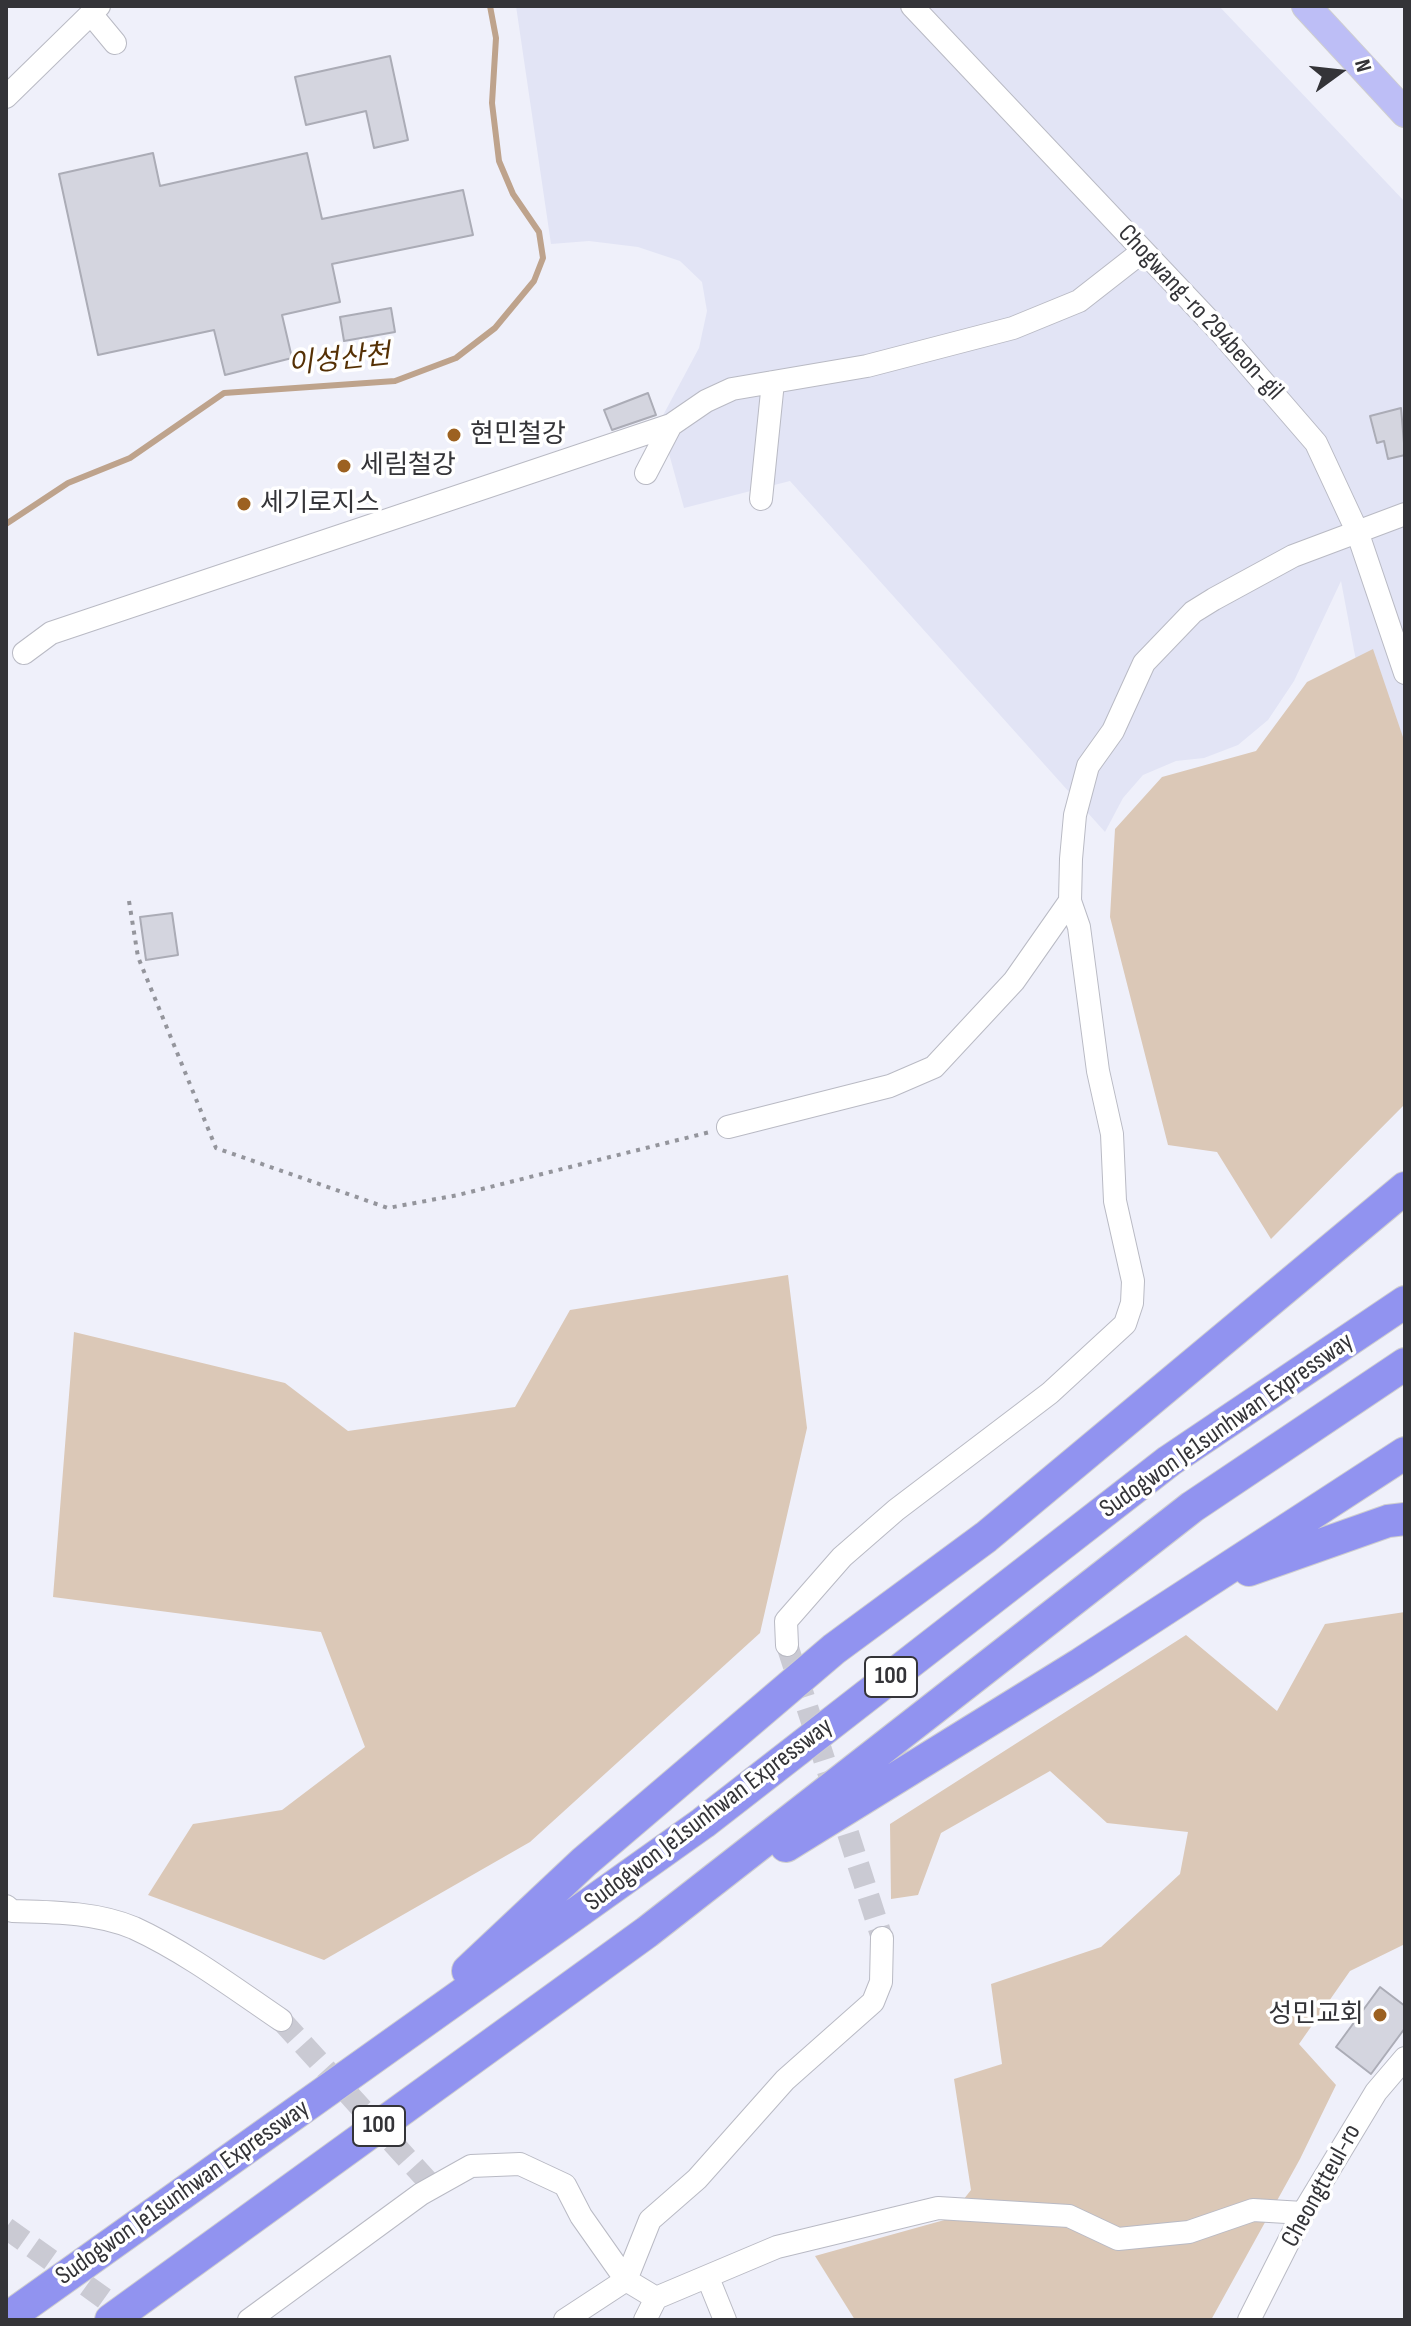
<!DOCTYPE html>
<meta charset="utf-8">
<style>
body{margin:0}
#map{position:relative;width:1411px;height:2326px;overflow:hidden;background:#eff0fa;font-family:"Sofia Sans Condensed",sans-serif}
canvas{display:block}
.frame{position:absolute;inset:0;border:8px solid #343438;pointer-events:none}
.north{position:absolute;left:1299px;top:32px;width:80px;height:80px;-webkit-text-stroke:6px #fff;paint-order:stroke;rotate:75deg;font-size:22px;font-weight:700;line-height:32px;text-align:center;color:#343438}
.north::after{content:'';display:block;margin:auto;width:28px;height:36px;background:#343438;clip-path:polygon(50% 0,100% 100%,50% 72%,0 100%)}
</style>
<div id="map">
<canvas width="1411" height="2326"></canvas>
<div class="frame"></div>
<div class="north">N</div>
</div>
<script>
const ctx = document.querySelector('canvas').getContext('2d');
ctx.lineJoin = 'round';
function fill(path, color) { ctx.fillStyle = color; ctx.fill(path, 'evenodd'); }
function strokePath(path, color, width, dash) { ctx.strokeStyle = color; ctx.lineWidth = width; ctx.lineCap = dash ? 'butt' : 'round'; ctx.setLineDash(dash || []); ctx.stroke(path); }
function write(font, color, halo, rows, align = 'center') {
  ctx.font = font + ' "Sofia Sans Condensed","Noto Sans KR",sans-serif'; ctx.lineWidth = 7; ctx.setLineDash([]); ctx.textBaseline = 'middle'; ctx.strokeStyle = halo; ctx.fillStyle = color; for (const [text, x, y, turn = 0] of rows) {
    ctx.save(); ctx.translate(x, y); ctx.rotate((+turn || 0) * Math.PI / 180); ctx.textAlign = isNaN(turn) ? turn : align; if (halo) ctx.strokeText(text, 0, 0); ctx.fillText(text, 0, 0); ctx.restore();
  }
}
fill(new Path2D(`
 M516 6H1219L1405 202V831L1357 666 1341 581 1294 681 1268 720 1238 745 1204 758 1176 761 1143 775 1123 798 1105 832 790 481 684 508 660 421 699 348 707 311 702 282 680 261 638 247 589 241 551 244Z`), '#e2e4f5');
fill(new Path2D(`
 M1373 649 1405 743V1104L1271 1239 1217 1152 1168 1145 1110 917 1115 829 1162 777 1256 751 1307 682Z
 M788 1275 807 1428 760 1633 530 1842 324 1960 148 1895 193 1824 282 1810 365 1747 321 1632 53 1597 74 1332 285 1383 348 1431 515 1407 570 1310Z
 M1405 1612V1944L1350 1971 1299 2044 1336 2085 1300 2159 1211 2320H855L815 2256 948 2219 971 2190 954 2079 1002 2064 991 1984 1101 1947 1180 1874 1188 1832 1107 1823 1050 1771 941 1833 918 1895 891 1899 890 1824 1186 1635 1277 1711 1325 1624Z`), '#dbc8b7');
strokePath(new Path2D(`
 M6 524 68 483 130 458 224 393 395 381 456 358 495 328 534 281 543 258 539 232 513 194 499 161 492 103 496 38 490 6`), '#bea38c', 6);
const building = new Path2D(`
 M390 56 408 140 374 148 366 111 306 125 295 77Z
 M153 153 160 186 307 153 322 219 463 190 473 235 332 264 340 302 282 315 292 358 225 375 214 330 98 355 59 174Z
 M391 308 395 332 344 341 340 317Z
 M648 393 656 415 612 430 604 410Z
 M1401 408 1405 455 1388 459 1384 441 1377 443 1370 416Z
 M172 913 178 955 146 960 140 917Z
 M1380 1987 1405 2006V2028L1371 2074 1336 2047Z`);
fill(building, '#d4d5df');
strokePath(building, '#abacb6', 2);
strokePath(new Path2D(`
 M787 1645 882 1938
 M281 2020 433 2187
 M6 2228 133 2319`), '#cacad3', 22, [22, 11]);
const minor = new Path2D(`
 M912 6 1221 333 1316 443 1357 531 1405 673
 M91 14 115 43
 M6 97 99 6
 M646 473 671 425
 M761 499 773 382
 M24 653 51 633 671 425 706 401 732 389 867 366 1013 328 1079 301 1143 251
 M728 1127 890 1086 934 1067 1014 981 1070 901
 M787 1645 786 1621 842 1557 896 1510 1050 1393 1125 1324 1132 1303 1133 1281 1115 1201 1112 1134 1098 1071 1079 927 1070 901 1071 859 1075 815 1088 766 1113 731 1144 663 1193 612 1214 599 1293 556 1405 514
 M6 1906 12 1911C52 1912 96 1912 134 1928 186 1952 234 1988 281 2020
 M708 2278 725 2320
 M249 2320 421 2194 471 2166 520 2164 565 2185 581 2216 626 2280 656 2298 777 2247 938 2208 1069 2216 1118 2239 1189 2232 1253 2210 1303 2213
 M565 2320 626 2280 650 2220 697 2179 785 2080 873 2002 881 1982 882 1938
 M645 2320 656 2298
 M1249 2320 1303 2213 1376 2092 1405 2058`);
const major = new Path2D(`
 M1306 6 1405 113`);
const highway = new Path2D(`
 M1249 1570 1388 1521 1405 1519
 M786 1846 1082 1663 1405 1453
 M468 1971 584 1862 834 1649 986 1537 1405 1188
 M6 2319 703 1823 1169 1461 1405 1302
 M111 2320 647 1932 1192 1507 1405 1364`);
strokePath(minor, '#b9bac4', 24);
strokePath(major, '#cececf', 30);
strokePath(highway, '#cececf', 34);
strokePath(new Path2D(`
 M129 901 138 957 216 1148 388 1208 458 1195 710 1132`), '#94959c', 4, [4, 6]);
strokePath(minor, '#fff', 22);
strokePath(major, '#bdbef6', 28);
strokePath(highway, '#9193f0', 32);
for (const [x, y, r, color] of [
 [454,435,8,"#9c6121"],
 [344,466,8,"#9c6121"],
 [244,504,8,"#9c6121"],
 [1380,2015,8,"#9c6121"]
]) { const dot = new Path2D(); dot.arc(x, y, r, 0, 2 * Math.PI); ctx.fillStyle = color; ctx.fill(dot); strokePath(dot, '#fff', 3); }
for (const [x, y, w] of [
 [891,1677,52],
 [379,2126,52]
]) { const box = new Path2D(); box.roundRect(x - w / 2, y - 20, w, 40, 6); ctx.fillStyle = '#fff'; ctx.fill(box); strokePath(box, '#343438', 2); }
write('bold 24px', '#343438', null, [
 ["100",891,1677],
 ["100",379,2126]
]);
write('26px', '#343438', '#fff', [
 ["Chogwang-ro 294beon-gil",1200,313,47],
 ["Sudogwon Je1sunhwan Expressway",1227,1426,-35],
 ["Sudogwon Je1sunhwan Expressway",709,1815,-37],
 ["Cheongtteul-ro",1322,2186,-61],
 ["Sudogwon Je1sunhwan Expressway",183,2193,-35]
]);
write('26px', '#343438', '#fff', [
 ["현민철강",470,435],
 ["세림철강",360,466],
 ["세기로지스",260,504],
 ["성민교회",1364,2015,"right"]
], 'left');
write('italic 28px', '#553004', '#fff', [
 ["이성산천",339,361,-6]
]);
</script>
